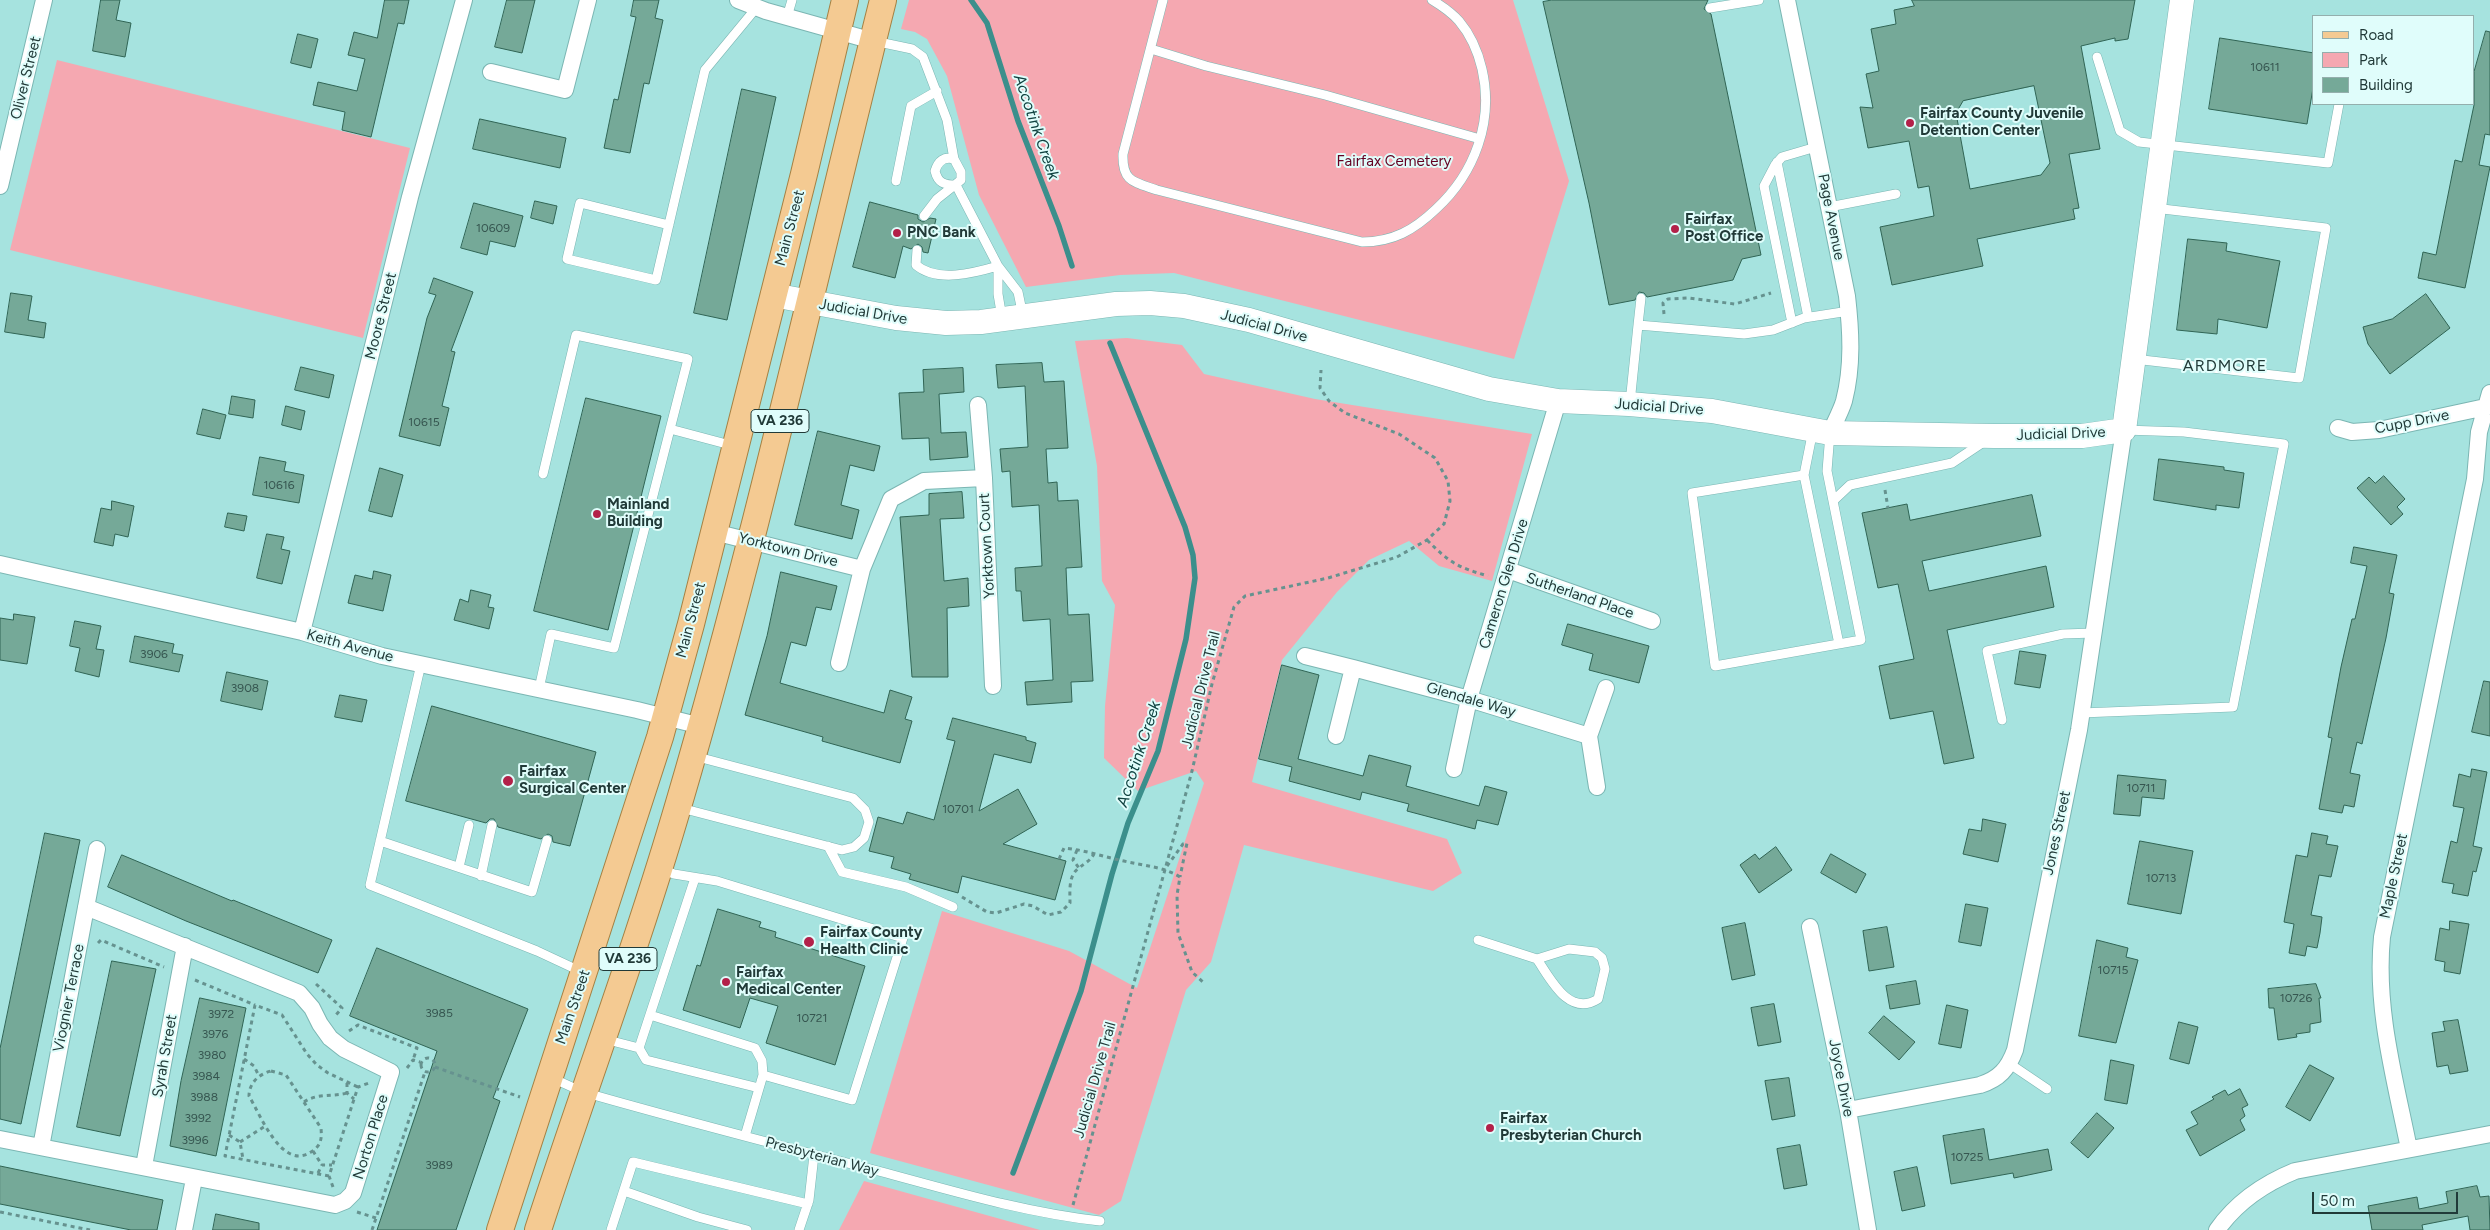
<!DOCTYPE html>
<style>
body{margin:0}
#map{position:relative;width:2490px;height:1230px;overflow:hidden;background:#a6e3df;font-family:Figtree,sans-serif}
canvas{display:block}
.legend{position:absolute;left:2312px;top:15px;width:162px;height:90px;box-sizing:border-box;background:#e0fdfb;border:1px solid #94afad;margin:0;padding:6px 9px;list-style:none;font-size:15px;color:#213a38}
.legend li{display:flex;align-items:center;gap:10px;height:25px}
.legend b{width:25px;border:1px solid #94afad}
.scale{position:absolute;left:2312px;top:1192px;width:146px;height:22px;box-sizing:border-box;border:2px solid #213a38;border-top:0;padding-left:6px;font-size:15px;line-height:18px;white-space:nowrap;color:#213a38;-webkit-text-stroke:4px #e0fdfb;paint-order:stroke}
</style>
<div id="map">
<canvas width="2490" height="1230"></canvas>
<ul class="legend">
<li><b style="height:6px;background:#f4ca92"></b>Road</li>
<li><b style="height:14px;background:#f5a8b1"></b>Park</li>
<li><b style="height:14px;background:#75a998"></b>Building</li>
</ul>
<div class="scale">50 m</div>
</div>
<script>
const ctx = document.querySelector('canvas').getContext('2d');
ctx.lineJoin = 'round';
function fill(path, color) { ctx.fillStyle = color; ctx.fill(path, 'evenodd'); }
function strokePath(path, color, width, dash) { ctx.strokeStyle = color; ctx.lineWidth = width; ctx.lineCap = dash ? 'butt' : 'round'; ctx.setLineDash(dash || []); ctx.stroke(path); }
function write(font, color, halo, rows, align = 'center') {
  ctx.font = font + ' Figtree,sans-serif'; ctx.lineWidth = 4; ctx.setLineDash([]); ctx.textBaseline = 'middle'; ctx.strokeStyle = halo; ctx.fillStyle = color; for (const [text, x, y, turn = 0] of rows) {
    ctx.save(); ctx.translate(x, y); ctx.rotate((+turn || 0) * Math.PI / 180); ctx.textAlign = isNaN(turn) ? turn : align; if (halo) ctx.strokeText(text, 0, 0); ctx.fillText(text, 0, 0); ctx.restore();
  }
}
fill(new Path2D(`
 M909 0H1513L1569 181 1514 359 1174 273 1120 275 1026 287 979 195 947 76 927 39 915 32 901 29Z
 M57 60 410 148 363 338 10 250Z
 M1127 338 1182 345 1204 374 1315 399 1532 434 1492 581 1439 566 1409 541 1369 560 1337 592 1282 660 1252 782 1447 839 1462 873 1433 891 1244 845 1211 962 1186 990 1121 1201 1099 1215 870 1153 942 911 1069 951 1137 988 1204 783 1196 771 1138 791 1104 758 1105 706 1115 605 1102 581 1097 466 1075 341Z
 M864 1181 1040 1230H839Z`), '#f5a8b1');
strokePath(new Path2D(`
 M971 0 987 23 1018 121 1059 226 1072 266
 M1013 1173 1081 991 1112 874 1128 823 1158 751 1186 639 1195 578 1193 555 1185 527 1110 343`), '#3b8f8c', 5.5);
const building = new Path2D(`
 M101 0H120L116 20 131 23 125 57 93 51Z
 M385 0H409L404 24 398 23 371 137 342 130 345 112 313 105 318 82 357 91 365 59 348 55 354 32 377 38Z
 M507 0H535L522 53 495 47Z
 M634 0H659L655 18 663 20 649 84 644 83 630 153 604 148 614 99 618 100 636 17 631 16Z
 M1552 0H1708L1704 9 1711 14 1761 255 1742 259 1733 280 1647 297 1644 293 1639 292 1635 300 1609 305 1589 203 1543 2Z
 M1912 0H2135L2128 39 2115 41V38L2081 46 2100 149 2069 154 2079 208 2073 209 2075 219 1977 239 1983 266 1892 285 1880 227 1934 216 1929 186 1918 188 1909 141 1868 148 1860 107 1873 108 1866 74 1879 71 1871 29 1896 24 1894 10 1914 6ZM2034 86 2050 163 2041 175 1970 189 1956 113 1963 101Z
 M2486 31 2490 32V135L2485 134 2479 165 2490 167 2465 288 2418 278 2423 252 2436 255 2455 160 2462 162 2474 105V72Z
 M298 34 318 39 311 68 291 63Z
 M2220 38 2314 53V82L2307 124 2209 109Z
 M742 89 776 97 727 320 694 313Z
 M480 119 566 138 560 168 473 149Z
 M535 201 557 206 553 224 531 218Z
 M870 202 918 215V219L923 222 930 218 936 219 928 253 923 252 922 247 918 244 911 249 903 246 895 278 853 267Z
 M474 203 523 216 515 247 490 241 487 255 461 248Z
 M2188 239 2227 243 2226 251 2280 261 2267 328 2218 319 2217 334 2177 330Z
 M434 278 473 292 451 351 455 352 442 406 449 408 440 446 399 436 427 318 436 295 429 293Z
 M11 293 32 296 28 320 46 323 44 338 5 332Z
 M2426 294 2450 328 2390 374 2368 344 2363 327 2392 319Z
 M1042 363 1044 382 1064 381 1068 448 1046 449 1048 483 1057 482 1058 501 1078 500 1082 567 1066 568 1068 615 1089 614 1093 681 1071 682 1072 702 1027 705 1025 682 1053 680 1050 619 1023 621 1021 591H1016L1015 568 1042 566 1039 505 1012 507 1010 471 1002 472 1000 449 1028 447 1025 386 998 388 996 365Z
 M301 367 334 375 329 398 295 390Z
 M963 368 964 392 939 394 941 433 966 432 968 457 930 460 929 438 902 439 899 393 924 392 923 370Z
 M232 396 255 400 253 418 229 414Z
 M586 398 661 416 608 630 534 611Z
 M286 406 305 411 301 430 282 425Z
 M203 409 226 415 220 439 197 434Z
 M818 431 880 446 874 471 850 465 841 505 859 510 852 539 795 525Z
 M260 457 286 462 284 471 304 475 299 503 253 495Z
 M2159 459 2224 467V470L2244 473 2239 508 2216 505V510L2154 500Z
 M380 468 403 475 392 517 369 511Z
 M2384 476 2405 499 2397 507 2403 514 2391 525 2357 488 2369 477 2375 483Z
 M962 492 964 518 940 519 944 581 968 578 969 606 947 608 948 677H912L900 517 929 515V494Z
 M2032 495 2041 536 1922 561 1929 591 2046 566 2054 607 1947 630 1974 758 1944 764 1933 711 1890 719 1879 666 1914 659 1898 584 1878 588 1862 513 1907 504 1910 520Z
 M112 501 134 506 128 537 115 534 113 546 94 542 101 508 111 510Z
 M228 513 247 516 244 531 225 527Z
 M267 534 284 537 281 549 290 551 282 584 257 578Z
 M2354 547 2397 555 2389 593 2394 594 2386 638 2362 744 2357 742 2350 773 2360 775 2354 807 2344 805 2342 813 2319 809 2332 738 2328 737 2341 667 2352 619H2355L2367 566 2351 563Z
 M374 571 391 575 383 611 348 603 355 575 372 579Z
 M781 572 837 586 831 610 816 607 806 646 791 642 780 683 884 713 890 690 912 697 905 719 912 721 900 763 822 741 823 737 745 715 767 636Z
 M471 590 491 595 488 607 494 608 489 629 454 620 460 599 468 602Z
 M14 614 35 617 27 664 0 660V618L13 620Z
 M75 621 101 626 96 649 104 650 99 677 75 671 80 648 70 646Z
 M1568 624 1649 646 1639 683 1589 670 1593 654 1562 645Z
 M135 636 174 644 172 653 183 655 179 672 130 662Z
 M2020 651 2046 655 2040 688 2015 684Z
 M1282 665 1319 675 1298 759 1363 776 1369 755 1411 766 1406 786 1479 806 1485 786 1507 792 1498 825 1477 820 1475 829 1407 811 1409 804 1362 792 1360 800 1289 781 1292 767 1259 759Z
 M227 672 268 681 262 710 221 701Z
 M2484 681 2490 682V736L2472 732Z
 M340 695 367 700 362 722 335 717Z
 M432 706 596 752 570 846 553 842 552 836 548 834 541 839 498 827 494 819H490L486 823 406 801Z
 M953 718 1026 737V740L1036 743 1031 763 994 754 979 811 1018 789 1037 824 1003 844 1066 861 1055 900 962 876 958 893 909 879 911 874 891 868 894 857 869 851 878 817 903 824 907 812 934 820 955 741 947 739Z
 M2472 769 2487 772 2473 846 2482 848 2476 872 2473 871 2468 896 2452 893 2454 884 2442 882 2451 841 2457 843 2464 808 2453 806 2459 774 2470 777Z
 M2118 775 2166 780 2164 799 2142 797 2140 816 2114 814Z
 M1983 819 2006 824 1998 862 1963 854 1969 829 1981 831Z
 M45 833 80 840 21 1124 0 1119V1049Z
 M2312 833 2328 836 2326 844 2338 846 2331 877 2319 875 2311 915 2322 917 2320 933 2317 948 2307 946 2305 956 2289 953 2294 924 2284 922 2296 855 2307 857Z
 M2140 841 2193 851 2181 914 2128 904Z
 M1776 847 1792 870 1759 893 1740 865 1755 854 1759 859Z
 M1831 854 1866 874 1856 893 1821 873Z
 M122 855 232 901 233 900 332 940 318 973 186 921 108 887Z
 M1966 904 1988 908 1981 946 1959 942Z
 M718 909 761 922 759 927 776 932 775 937 865 966 835 1065 766 1043 778 1006 750 998 740 1028 683 1010 697 965 700 966Z
 M2450 921 2469 924 2460 974 2444 971 2445 962 2435 960 2440 928 2449 930Z
 M1745 923 1755 975 1732 980 1722 928Z
 M1887 927 1894 967 1869 971 1863 931Z
 M2097 940 2128 948 2126 957 2138 960 2116 1043 2079 1036Z
 M377 948 528 1009 493 1098 500 1101 456 1230H377L437 1051 350 1016Z
 M112 961 156 969 120 1136 77 1127Z
 M1916 981 1920 1004 1890 1009 1886 986Z
 M2316 984 2321 998H2319L2321 1022 2310 1024V1032L2296 1034 2297 1037 2278 1040 2274 1008H2269L2268 989Z
 M200 998 246 1008 216 1156 170 1146 181 1081Z
 M1774 1004 1781 1042 1758 1046 1751 1008Z
 M1947 1005 1968 1010 1961 1048 1939 1044Z
 M1884 1016 1915 1042 1899 1060 1869 1033Z
 M2458 1020 2468 1071 2450 1074 2448 1065 2437 1067 2432 1033 2445 1031 2443 1022Z
 M2179 1022 2198 1027 2189 1064 2170 1059Z
 M2111 1060 2134 1065 2127 1104 2105 1100Z
 M2310 1065 2334 1078 2310 1121 2286 1107Z
 M1789 1078 1795 1116 1772 1120 1765 1081Z
 M2240 1089 2248 1105 2242 1108 2245 1116 2240 1120 2245 1130 2200 1156 2186 1130 2198 1124 2191 1112 2214 1099 2212 1097 2225 1090 2228 1095Z
 M2097 1113 2114 1128 2088 1158 2071 1143Z
 M1984 1129 1989 1160 2048 1149 2052 1170 2014 1178 2013 1173 1951 1184 1943 1136Z
 M1800 1145 1807 1185 1784 1189 1777 1149Z
 M0 1166 163 1200 157 1230H131L0 1204Z
 M1917 1167 1925 1206 1902 1211 1894 1172Z
 M2477 1186 2480 1197 2489 1196 2490 1230H2470L2468 1216 2422 1225 2423 1230H2372L2368 1206 2417 1197 2419 1209 2448 1203 2446 1192Z
 M216 1214 259 1223V1230H213Z`);
fill(building, '#75a998');
strokePath(building, '#306454', 1);
const lane = new Path2D(`
 M1163 0 1123 154C1122 182 1134 182 1157 190L1362 242C1393 242 1414 230 1436 209 1475 173 1494 121 1482 69 1478 52 1470 34 1459 21 1451 12 1442 6 1432 0
 M1710 8 1759 0
 M787 17 792 0
 M874 41 912 49 923 57 947 120 954 159 961 172V180L937 199 924 216
 M1151 49 1206 66 1325 95 1480 139
 M2097 57 2120 131 2139 142 2328 163 2339 104
 M954 159C944 156 938 161 935 171 938 183 944 185 956 185
 M1777 162 1808 317
 M896 181 911 106 937 91
 M956 185 998 266 1018 292 1023 316
 M1829 207 1896 194
 M669 225 580 203 567 259 656 280 705 70 757 7
 M917 250 916 265C937 283 974 273 998 266
 M998 266V294L1002 318
 M1792 323 1764 186 1775 165 1782 157 1816 147
 M1638 325 1641 298
 M2134 359 2299 378 2326 228 2154 208
 M1630 403 1638 325 1744 334 1773 330 1804 318 1849 311
 M670 429 734 446
 M1813 430 1804 475 1839 644
 M1804 475 1692 493 1715 666 1861 640 1827 471 1830 433
 M1833 501 1850 485 1952 463 1985 441
 M421 664 370 885 537 951 582 972
 M539 689 551 634 614 648 688 359 576 335 543 474
 M2081 713 2233 707 2284 444 2184 432 2124 430
 M2002 720 1987 651 2063 634 2094 633
 M681 808 842 850 854 847 864 838 869 822 865 810 853 798 694 756
 M380 841 532 892 547 840
 M828 846 842 872 906 887 953 907
 M459 867 469 825
 M661 869 674 874 717 881 903 938 852 1100 763 1075 745 1136
 M481 876 492 825
 M1478 940 1537 959 1569 949 1595 952 1602 958 1605 969 1598 999C1569 1017 1551 980 1537 959
 M650 1015 755 1048 762 1061 763 1075
 M604 1039 639 1048 695 878
 M639 1048 646 1060 759 1088
 M2010 1064 2047 1089
 M552 1078 583 1092C684 1121 785 1147 886 1173 956 1192 1027 1213 1100 1221
 M624 1191 698 1217 747 1230
 M611 1230 633 1162 808 1204
 M799 1230 809 1200 814 1155`);
const street = new Path2D(`
 M738 0 766 11 873 41
 M1787 0 1847 296C1851 331 1853 366 1844 401 1841 411 1835 422 1830 433
 M491 72 565 90 588 0
 M0 186 44 0
 M978 405 984 478 993 686
 M2338 428 2352 432 2379 430 2490 406
 M714 532 862 569
 M0 564 302 632 382 656 637 710 701 726
 M1508 570 1652 621
 M302 632 410 197 464 0
 M1305 656 1353 668
 M839 663 862 569 891 499 924 481 984 478
 M1336 736 1353 668 1469 699 1589 736 1597 787
 M1589 736 1606 688
 M1454 769 1469 699 1558 401
 M1810 927 1848 1110 1868 1230
 M1848 1110 1980 1085C1999 1079 2008 1069 2015 1050L2079 730 2124 430
 M0 1139 335 1205 345 1201 353 1193 391 1072 344 1049 330 1038 320 1024 312 1008 299 993 86 907
 M41 1147 97 849
 M2409 1149C2395 1079 2375 1009 2382 937L2475 479 2479 432 2490 393
 M144 1166 185 946
 M184 1230 194 1179
 M2217 1230C2236 1203 2263 1184 2295 1171L2490 1134`);
const secondary = new Path2D(`
 M773 295 896 318 946 323 981 322 1116 304 1150 303 1184 306 1249 320 1489 389 1558 401 1629 404 1712 411 1830 433 1994 436H2082L2124 430 2182 0`);
const primary = new Path2D(`
 M500 1230 660 737 691 624 804 174 845 0
 M538 1230C584 1088 637 947 679 803 757 538 816 268 883 0`);
strokePath(lane, '#7bb6b3', 10);
strokePath(street, '#7bb6b3', 18);
strokePath(secondary, '#7bb6b3', 25);
strokePath(primary, '#a58143', 28);
strokePath(new Path2D(`
 M1664 314 1663 303 1668 299 1688 298 1735 304 1771 293
 M1885 490 1888 508
 M1427 540C1450 563 1457 567 1488 576
 M1077 850 1073 860 1079 868
 M1059 859 1064 848C1085 850 1104 857 1124 861 1144 866 1162 866 1180 877L1177 895 1178 933 1192 972 1204 983
 M1167 866 1183 844 1187 843 1180 877
 M962 897 987 912 996 913 1024 904 1033 906 1048 915 1061 912 1070 903C1070 892 1068 875 1079 868 1086 862 1089 862 1094 854
 M98 943 101 940 164 967
 M195 980 255 1005
 M316 984 342 1008 335 1016
 M349 1031 358 1025 417 1048 413 1060
 M421 1065a7 7 0 1 1 14 0a7 7 0 1 1-14 0Z
 M244 1059 254 1066 259 1076
 M435 1067 520 1097
 M407 1068 413 1060 420 1062
 M271 1071 286 1075 321 1128C322 1139 321 1146 311 1152 282 1171 261 1116 249 1096 249 1083 259 1074 271 1071Z
 M347 1083V1093L354 1099
 M304 1102C317 1093 332 1097 347 1093
 M229 1135 240 1142 243 1159
 M240 1142 267 1125
 M313 1151 322 1165
 M318 1173 322 1165H332
 M329 1176 225 1156 255 1005 282 1015 307 1054 317 1065 328 1073 358 1087
 M333 1187 329 1176 358 1087 369 1083
 M1073 1205 1192 771 1212 684 1234 607 1245 596 1328 578 1397 557 1427 540 1444 524 1450 501 1448 481 1435 458 1399 434 1345 413 1329 401 1320 388 1321 370
 M0 1212 90 1230
 M357 1212 376 1218
 M372 1230 425 1072`), '#66928f', 3, [4, 4]);
strokePath(lane, '#fff', 9);
strokePath(street, '#fff', 16);
strokePath(secondary, '#fff', 24);
strokePath(primary, '#f4ca92', 26);
for (const [x, y, r, color] of [
 [1910,123,5,"#b32149"],
 [1675,229,5,"#b32149"],
 [897,233,5,"#b32149"],
 [597,514,5,"#b32149"],
 [508,781,6,"#b32149"],
 [809,942,6,"#b32149"],
 [726,982,5,"#b32149"],
 [1490,1128,5,"#b32149"]
]) { const dot = new Path2D(); dot.arc(x, y, r, 0, 2 * Math.PI); ctx.fillStyle = color; ctx.fill(dot); strokePath(dot, '#e0fdfb', 2); }
write('12px', '#365650', null, [
 ["10611",2265,67],
 ["10609",493,228],
 ["10615",424,422],
 ["10616",279,485],
 ["3906",154,654],
 ["3908",245,688],
 ["10711",2141,788],
 ["10701",958,809],
 ["10713",2161,878],
 ["10715",2113,970],
 ["10726",2296,998],
 ["3985",439,1013],
 ["3972",221,1014],
 ["10721",812,1018],
 ["3976",215,1034],
 ["3980",212,1055],
 ["3984",206,1076],
 ["3988",204,1097],
 ["3992",198,1118],
 ["3996",195,1140],
 ["10725",1967,1157],
 ["3989",439,1165]
]);
for (const [x, y, w] of [
 [780,421,58],
 [628,959,58]
]) { const box = new Path2D(); box.roundRect(x - w / 2, y - 11.5, w, 23, 4); ctx.fillStyle = '#e0fdfb'; ctx.fill(box); strokePath(box, '#213a38', 1); }
write('bold 14px', '#213a38', null, [
 ["VA 236",780,421],
 ["VA 236",628,959]
]);
write('15px', '#213a38', '#e0fdfb', [
 ["Oliver Street",26,78,-76],
 ["Page Avenue",1831,217,79],
 ["Main Street",790,228,-75],
 ["Judicial Drive",863,312,10],
 ["Moore Street",381,316,-76],
 ["Judicial Drive",1264,326,15],
 ["Judicial Drive",1659,407,4],
 ["Cupp Drive",2412,422,-11],
 ["Judicial Drive",2061,434,-2],
 ["Yorktown Court",987,546,-93],
 ["Yorktown Drive",788,550,14],
 ["Cameron Glen Drive",1504,584,-73],
 ["Sutherland Place",1580,596,19],
 ["Main Street",691,620,-75],
 ["Keith Avenue",350,646,15],
 ["Judicial Drive Trail",1201,690,-76],
 ["Glendale Way",1471,700,16],
 ["Jones Street",2057,833,-78],
 ["Maple Street",2394,876,-78],
 ["Viognier Terrace",69,998,-79],
 ["Main Street",573,1007,-71],
 ["Syrah Street",165,1056,-80],
 ["Joyce Drive",1841,1078,79],
 ["Judicial Drive Trail",1095,1080,-74],
 ["Norton Place",371,1137,-73],
 ["Presbyterian Way",822,1157,15]
]);
write('bold 15px', '#213a38', '#e0fdfb', [
 ["Fairfax County Juvenile",1920,114],
 ["Detention Center",1920,131],
 ["Fairfax",1685,220],
 ["Post Office",1685,237],
 ["PNC Bank",907,233],
 ["Mainland",607,505],
 ["Building",607,522],
 ["Fairfax",519,772],
 ["Surgical Center",519,789],
 ["Fairfax County",820,933],
 ["Health Clinic",820,950],
 ["Fairfax",736,973],
 ["Medical Center",736,990],
 ["Fairfax",1500,1119],
 ["Presbyterian Church",1500,1136]
], 'left');
write('15px', '#640021', '#e0fdfb', [
 ["Fairfax Cemetery",1394,162]
]);
write('italic 16px', '#114341', '#e0fdfb', [
 ["Accotink Creek",1036,127,71],
 ["Accotink Creek",1139,754,-72]
]);
ctx.letterSpacing = '1px';
write('16px', '#213a38', '#e0fdfb', [
 ["ARDMORE",2225,366]
]);
ctx.letterSpacing = '0px';
</script>
